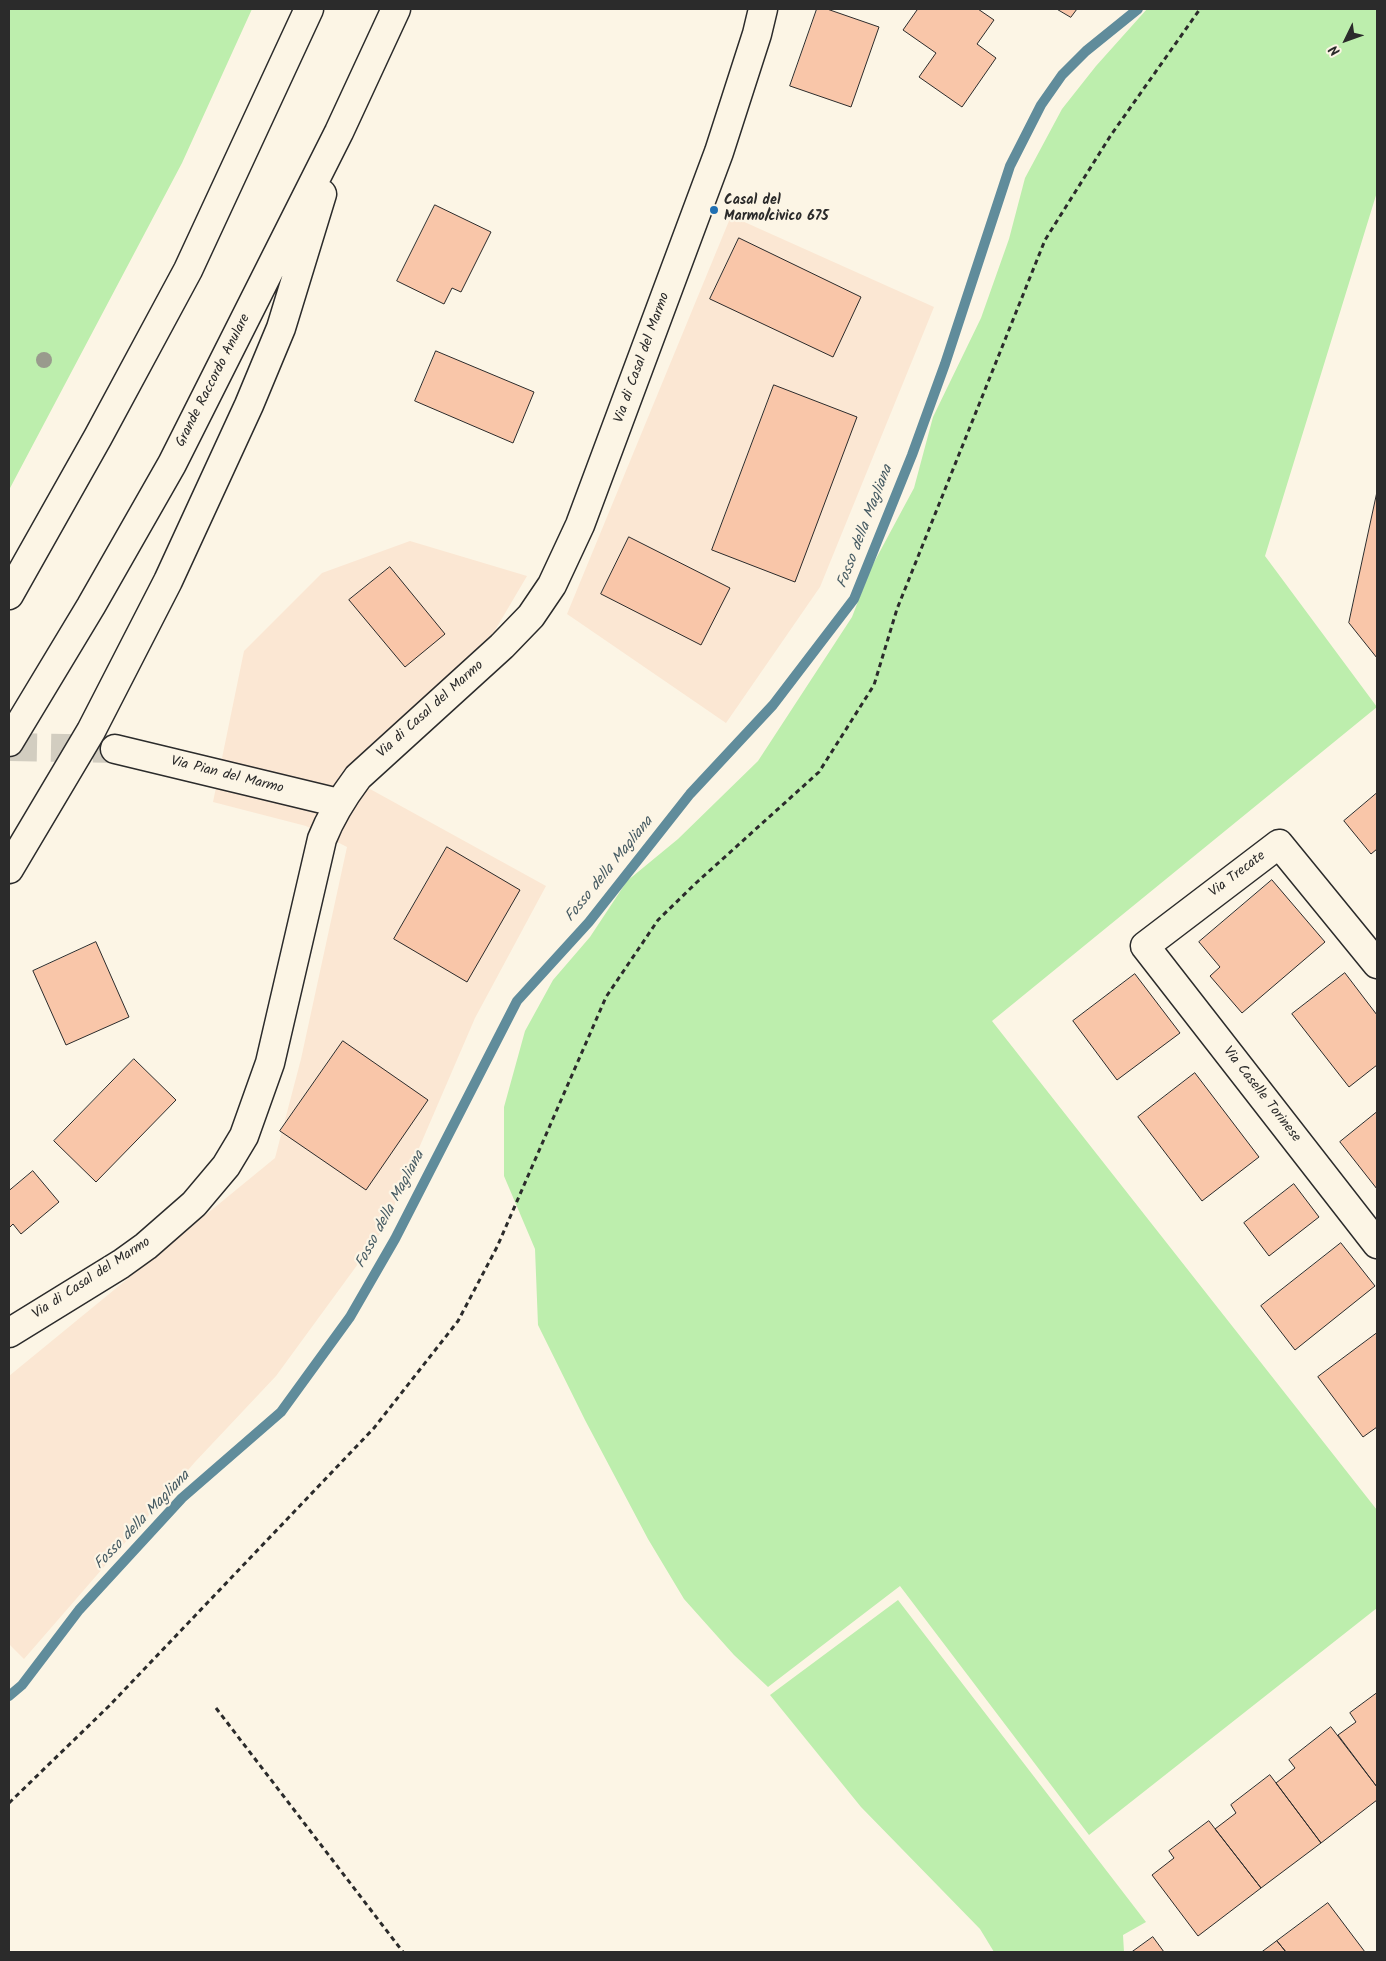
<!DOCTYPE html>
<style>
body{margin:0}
#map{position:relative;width:1386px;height:1961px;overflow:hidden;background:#fcf5e5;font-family:Kalam,sans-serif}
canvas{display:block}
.frame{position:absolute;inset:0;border:10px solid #2b2b2b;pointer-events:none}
.north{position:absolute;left:1321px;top:15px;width:50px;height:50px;-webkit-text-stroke:4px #fcf5e5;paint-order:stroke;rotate:228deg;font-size:14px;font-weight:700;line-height:20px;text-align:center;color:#2b2b2b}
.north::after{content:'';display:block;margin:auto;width:18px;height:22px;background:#2b2b2b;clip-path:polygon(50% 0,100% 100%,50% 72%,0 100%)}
</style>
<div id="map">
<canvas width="1386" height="1961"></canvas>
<div class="frame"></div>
<div class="north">N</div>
</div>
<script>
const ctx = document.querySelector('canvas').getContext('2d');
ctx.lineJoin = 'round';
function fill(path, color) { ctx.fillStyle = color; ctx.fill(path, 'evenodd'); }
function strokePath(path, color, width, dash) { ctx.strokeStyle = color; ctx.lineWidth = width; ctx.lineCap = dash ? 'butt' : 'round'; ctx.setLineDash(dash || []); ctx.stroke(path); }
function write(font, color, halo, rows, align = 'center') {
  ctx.font = font + ' Kalam,sans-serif'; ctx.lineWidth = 4.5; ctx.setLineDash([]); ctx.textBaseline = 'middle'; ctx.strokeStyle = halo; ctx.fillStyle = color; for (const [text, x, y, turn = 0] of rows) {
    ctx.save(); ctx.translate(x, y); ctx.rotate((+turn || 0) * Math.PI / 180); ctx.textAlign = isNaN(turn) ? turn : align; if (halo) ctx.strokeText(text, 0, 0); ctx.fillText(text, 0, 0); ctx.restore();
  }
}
fill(new Path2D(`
 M731 216 934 307 820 587 726 723 567 614Z
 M410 541 527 576 494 632 422 700 341 773 546 886 475 1018 385 1227 276 1376 195 1462 24 1659 9 1644V1376L275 1158 301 1059 347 847 306 826 213 802 244 651 322 573Z`), '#fbe7d3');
fill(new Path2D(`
 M9 9H252L182 163 9 490Z
 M1147 9H1377V192L1265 556 1377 707 992 1021 1377 1510V1608L1089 1835 900 1586 768 1687 734 1655 684 1599 648 1539 585 1420 538 1325 535 1249 504 1176V1107L525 1031 553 980 590 937 627 881 678 839 758 761 852 617 871 568 914 488 933 417 981 318 1009 239 1025 178 1062 109 1096 66Z
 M898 1600 1146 1922 1123 1935 1124 1952H994L980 1929 861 1807 770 1695Z`), '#bdeead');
strokePath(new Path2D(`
 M9 1696 22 1685 79 1610 182 1498 281 1412 350 1317 395 1239 517 1001 589 922 690 794 773 705 854 599 912 455 945 364 1010 166 1041 105 1062 75 1086 51 1138 9`), '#608c9b', 10);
const building = new Path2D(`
 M817 9H827L879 27 851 107 790 86Z
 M915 9H978L994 20 977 44 996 58 962 107 919 77 936 53 903 30 917 10Z
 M1057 9H1077L1071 17Z
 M435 205 491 232 461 292 452 288 444 304 397 281Z
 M739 238 861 297 833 357 710 299Z
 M436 351 534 392 513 443 415 401Z
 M774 385 857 417 795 582 712 550Z
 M1377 492V658L1349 623Z
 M629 537 730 588 701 645 601 594Z
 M390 567 445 634 405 667 349 600Z
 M1377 793V849L1371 854 1344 821Z
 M447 847 520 890 467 982 394 939Z
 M1272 880 1325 942 1242 1013 1210 976 1220 967 1199 942Z
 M96 942 129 1017 66 1045 33 971Z
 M1345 973 1377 1015V1065L1349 1087 1292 1014Z
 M1135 974 1180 1033 1117 1080 1073 1021Z
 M343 1041 428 1100 366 1190 280 1131Z
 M134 1059 176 1100 96 1182 54 1141Z
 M1195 1073 1259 1157 1202 1201 1138 1117Z
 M1377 1112V1189L1340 1142Z
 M33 1171 59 1202 21 1234 13 1224 9 1228V1191Z
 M1294 1184 1319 1217 1269 1256 1244 1223Z
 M1341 1243 1375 1286 1295 1350 1261 1306Z
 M1377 1333V1427L1363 1437 1318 1377Z
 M1377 1693V1787L1338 1735 1356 1722 1350 1713Z
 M1331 1727 1377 1787V1800L1321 1843 1276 1783 1295 1768 1289 1760Z
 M1270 1775 1321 1843 1261 1888 1215 1829 1236 1813 1231 1805Z
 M1209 1821 1261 1888 1198 1936 1152 1875 1174 1858 1169 1851Z
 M1328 1903 1365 1952H1286L1277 1941Z
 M1153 1937 1164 1952H1132Z
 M1277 1941 1286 1952H1262Z`);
fill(building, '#f9c6a9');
strokePath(building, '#2b2b2b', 1);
strokePath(new Path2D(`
 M9 747 115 749`), '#d2cdc0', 28, [28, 14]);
const street = new Path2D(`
 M115 749 339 803
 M1377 964 1279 844 1145 946 1377 1244`);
const secondary = new Path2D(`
 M9 1333 121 1264 146 1246 194 1204 226 1166 244 1136 270 1063 322 839C331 816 343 797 358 777L502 646 531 616 552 585 580 525 719 152 757 34 763 9`);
const highway = new Path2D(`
 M9 595 98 437 188 270 309 9
 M9 742 91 606 172 464 339 132 396 9
 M9 869 91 731 168 581 249 405 281 328 322 194`);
strokePath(street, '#2b2b2b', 31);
strokePath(secondary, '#2b2b2b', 31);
strokePath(highway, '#2b2b2b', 31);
strokePath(new Path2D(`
 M216 1708 403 1952
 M9 1803 109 1706 374 1428 458 1321 497 1247 606 997 658 920 696 883 819 772 874 685 897 609 1045 240 1111 135 1200 9`), '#2b2b2b', 3, [5, 4]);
strokePath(street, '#fcf5e5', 28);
strokePath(secondary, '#fcf5e5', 28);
strokePath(highway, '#fcf5e5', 28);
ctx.fillStyle = '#999b8d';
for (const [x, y] of [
 [44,360]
]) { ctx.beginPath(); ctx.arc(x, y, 8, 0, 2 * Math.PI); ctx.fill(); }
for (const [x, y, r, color] of [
 [714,210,5,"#1f6fb2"]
]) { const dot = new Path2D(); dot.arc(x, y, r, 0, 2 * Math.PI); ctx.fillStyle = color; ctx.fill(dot); strokePath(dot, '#fcf5e5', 2); }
write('bold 14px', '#2b2b2b', '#fcf5e5', [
 ["Casal del",724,202],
 ["Marmo/civico 675",724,218]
], 'left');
write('14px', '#2b2b2b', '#fcf5e5', [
 ["Via di Casal del Marmo",643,358,-70],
 ["Grande Raccordo Anulare",214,381,-63],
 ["Via di Casal del Marmo",431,710,-42],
 ["Via Pian del Marmo",227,776,14],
 ["Via Trecate",1238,875,-37],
 ["Via Caselle Torinese",1261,1095,52],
 ["Via di Casal del Marmo",92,1279,-33]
]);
write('italic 15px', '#465b63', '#fcf5e5', [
 ["Fosso della Magliana",866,527,-69],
 ["Fosso della Magliana",610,870,-51],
 ["Fosso della Magliana",391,1210,-62],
 ["Fosso della Magliana",143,1521,-46]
]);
</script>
